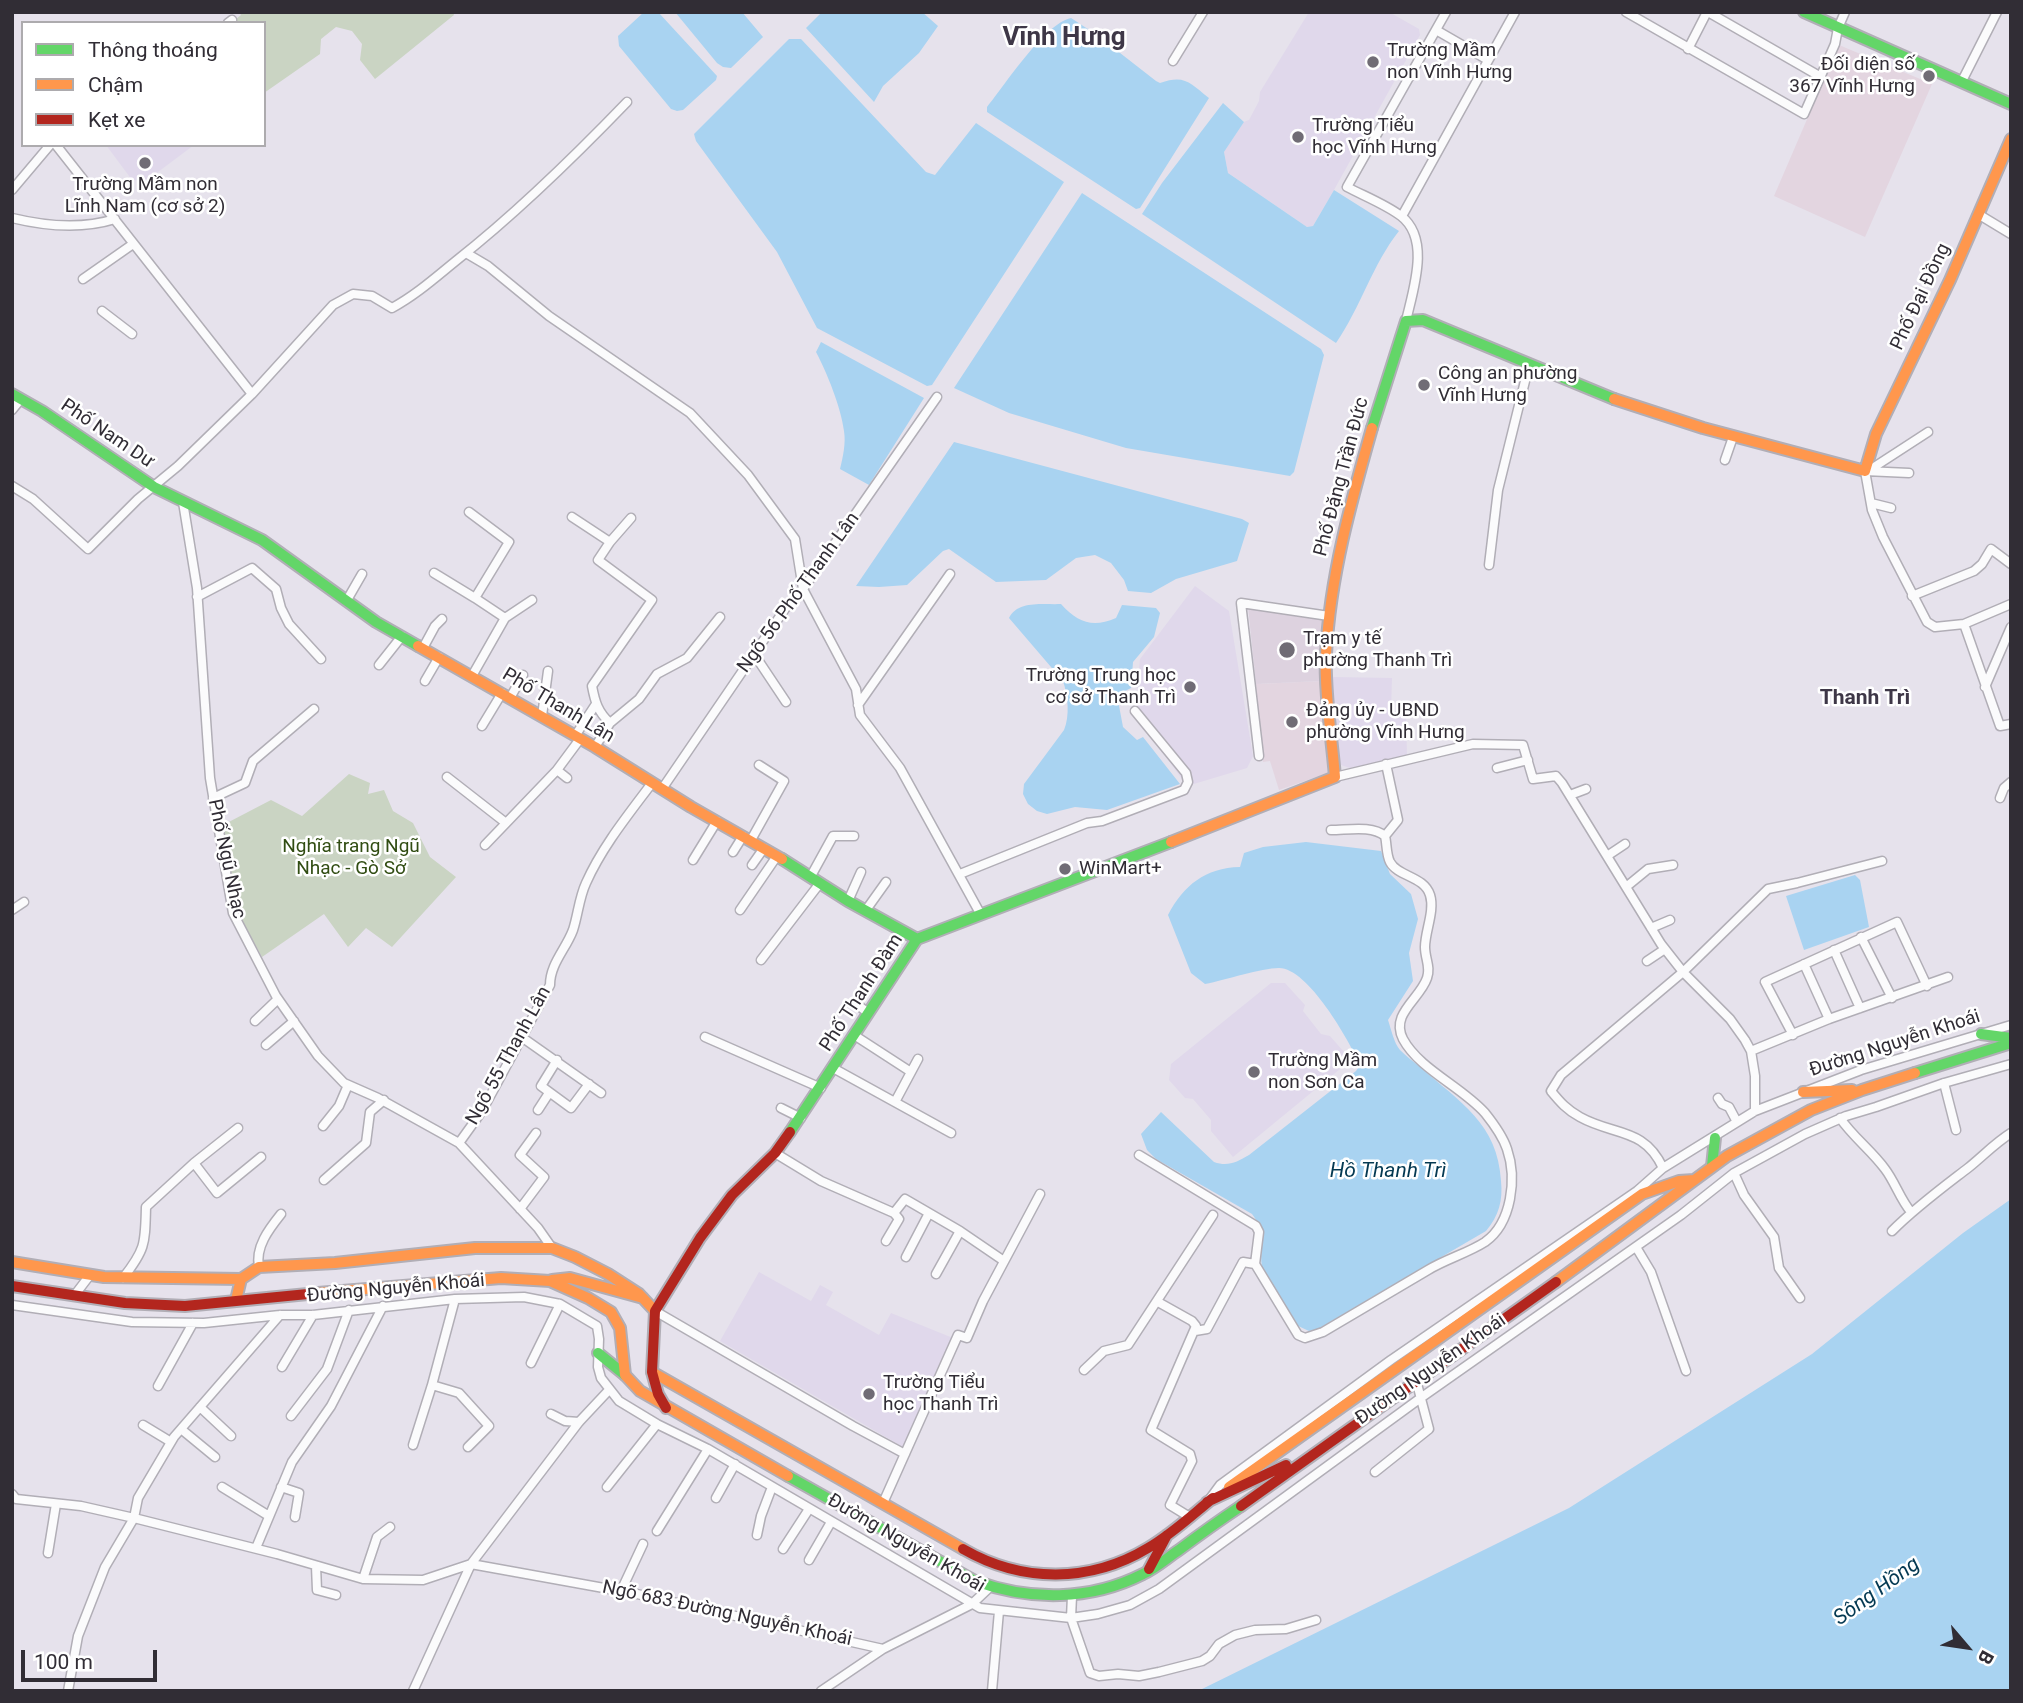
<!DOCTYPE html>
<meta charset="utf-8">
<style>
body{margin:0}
#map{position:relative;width:2023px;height:1703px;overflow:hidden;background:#e6e2ec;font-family:Roboto,sans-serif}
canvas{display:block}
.frame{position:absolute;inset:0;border:14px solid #312d35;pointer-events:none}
.legend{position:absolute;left:21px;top:21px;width:245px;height:126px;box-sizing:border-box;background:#fff;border:2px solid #adabae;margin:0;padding:9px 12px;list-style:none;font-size:21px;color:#312d35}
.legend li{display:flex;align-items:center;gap:14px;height:35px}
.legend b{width:35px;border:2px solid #adabae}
.north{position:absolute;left:1932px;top:1612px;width:70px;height:70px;-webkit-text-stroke:5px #fff;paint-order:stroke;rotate:119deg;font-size:19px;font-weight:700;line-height:28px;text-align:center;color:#312d35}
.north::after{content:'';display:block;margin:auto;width:24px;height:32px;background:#312d35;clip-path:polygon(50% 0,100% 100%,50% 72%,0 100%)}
.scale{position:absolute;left:21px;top:1650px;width:136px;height:32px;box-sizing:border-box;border:4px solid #312d35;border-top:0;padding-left:9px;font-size:21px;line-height:24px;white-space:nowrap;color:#312d35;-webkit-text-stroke:5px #fff;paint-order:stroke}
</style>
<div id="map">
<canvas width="2023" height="1703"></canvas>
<div class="frame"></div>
<ul class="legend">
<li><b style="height:9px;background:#63d668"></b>Thông thoáng</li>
<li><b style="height:9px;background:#ff974d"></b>Chậm</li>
<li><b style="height:9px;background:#b3261e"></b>Kẹt xe</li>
</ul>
<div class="north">B</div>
<div class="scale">100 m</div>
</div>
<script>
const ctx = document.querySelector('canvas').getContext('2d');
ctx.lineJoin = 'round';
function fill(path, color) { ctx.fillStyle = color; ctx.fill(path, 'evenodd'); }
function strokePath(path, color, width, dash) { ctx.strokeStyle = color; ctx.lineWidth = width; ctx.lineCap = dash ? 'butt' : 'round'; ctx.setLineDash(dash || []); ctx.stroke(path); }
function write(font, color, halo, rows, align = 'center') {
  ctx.font = font + ' Roboto,sans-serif'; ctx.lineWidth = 5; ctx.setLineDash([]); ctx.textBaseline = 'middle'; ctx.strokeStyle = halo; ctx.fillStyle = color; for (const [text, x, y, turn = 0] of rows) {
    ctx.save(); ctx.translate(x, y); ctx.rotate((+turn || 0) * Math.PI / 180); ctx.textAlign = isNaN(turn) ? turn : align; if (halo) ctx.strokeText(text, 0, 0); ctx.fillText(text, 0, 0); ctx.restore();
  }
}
fill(new Path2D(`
 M1839 45 1932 84 1865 237 1774 196Z
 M1321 681 1328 773 1279 790 1270 761 1263 762 1256 684Z`), '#e3d5e0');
fill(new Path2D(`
 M1309 12H1389L1419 29 1420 35 1334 190 1313 226 1307 227 1228 173 1224 152 1244 122 1249 120 1259 101 1260 92Z
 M106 145H194L146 181 132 180Z
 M1195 586 1229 611 1253 756 1247 768 1187 786 1135 714 1140 659Z
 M1332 677 1392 678 1391 711 1406 712 1407 756 1350 768 1341 765 1339 762Z
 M1271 983H1285L1305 1005 1303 1011 1321 1034 1330 1036 1351 1060 1233 1157 1211 1131V1120L1193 1099 1185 1098 1169 1080 1171 1064Z
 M759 1272 811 1301 820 1285 833 1292 826 1305 879 1335 891 1313 953 1338 903 1447 720 1341Z`), '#e0d8eb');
fill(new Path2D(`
 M1248 607 1324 619 1321 681 1256 684Z`), '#ddd2df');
fill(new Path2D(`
 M239 12H453L454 15 375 79 360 60 362 44 352 31 336 27 321 39 320 54 264 93V23H231L241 15Z
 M349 774 370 783 368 794 384 790 393 811 413 823 430 857 456 877 392 947 366 928 348 947 324 914 262 957 239 915 223 825 271 800 302 816Z`), '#cad4c3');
fill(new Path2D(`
 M644 12 659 13 717 76 716 80 683 110 677 111 671 109 619 46 618 36Z
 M675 12H742L763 37 731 68 723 67 717 63Z
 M822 12H922L938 26 919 53 883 86 874 102 806 28Z
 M1071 18 1097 35 1156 81 1160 83C1185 74 1190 83 1209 98L1140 208 1136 209 987 112V107C1006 84 1044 24 1071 18Z
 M789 39H801L926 172 935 175 976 123 1064 182 932 385 927 386 817 328 777 252 696 141 694 134Z
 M1223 103 1244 122 1224 152 1228 173 1307 227 1313 226 1334 190 1399 231C1372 265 1361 307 1336 343L1142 214 1162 183Z
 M1082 193 1321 349 1324 355 1294 472 1290 476 1126 448 1009 413 954 388Z
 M821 342 924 398 869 485 840 469C843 457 846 443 844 431 841 407 827 373 816 352Z
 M954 442 1242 519 1249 523 1237 561 1176 579 1151 593 1128 591 1124 580 1111 563 1095 555 1076 558 1046 580 996 582 949 549 943 551 907 585 879 587 856 586Z
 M1061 604C1078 623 1093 628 1116 618L1122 605 1156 608 1160 613 1154 637 1133 662 1131 688 1117 695 1123 727 1137 740 1143 737 1180 784 1107 810 1075 807 1047 814 1037 811 1028 804 1023 794 1024 784 1064 730C1070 716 1068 696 1063 681L1009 618C1018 600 1044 605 1061 604Z
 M1306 842 1381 851 1390 874 1411 894 1418 919 1409 953 1413 981 1388 1020C1391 1029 1394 1043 1400 1050 1406 1056 1414 1062 1420 1067 1460 1102 1498 1124 1501 1181 1503 1200 1499 1216 1486 1231L1318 1329 1309 1331 1296 1325 1264 1274C1256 1250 1270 1237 1252 1214L1156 1159 1147 1150 1141 1134 1161 1112 1214 1162C1228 1167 1237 1162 1249 1155L1356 1071 1360 1065C1349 1040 1308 968 1279 968 1261 968 1226 980 1205 984L1191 973 1168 915C1184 885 1205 868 1240 867L1244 853 1263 847Z
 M1855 875 1860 880 1869 927 1804 950 1786 896Z
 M2011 1199V1691H1198L1569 1508 1812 1354 1963 1233Z`), '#a9d3f1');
const street = new Path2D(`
 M1626 12 1804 114 1835 44 1838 28 1845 12
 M1708 12 1821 77
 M228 23 232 20
 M1436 30 1488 60
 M1688 49 1707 12
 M1173 61 1203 12
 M1962 81 1997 12
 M56 145 252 394
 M12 190 50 145
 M1978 214 2011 234
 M1402 216 1515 12
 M12 218C45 226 83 229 115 219
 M466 253 488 266 549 316 690 413 748 475 795 539 803 589 856 689 860 715 900 768 981 915
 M83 279 133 244
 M102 311 132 334
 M1406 321C1413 290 1431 239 1401 216 1385 204 1364 196 1347 187L1446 12
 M12 410 21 399
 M1725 460 1733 437
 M1868 471 1928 432
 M1909 473 1865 471 1872 510 1883 537 1927 622 1935 627 1964 624 2011 604
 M12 486 33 499 88 549 138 499 178 466 252 394 333 305 353 294 372 296 392 308C416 295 436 277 457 260 518 212 573 158 627 102
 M183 502 197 588 210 778 233 913 276 996 318 1056 344 1083 378 1098 459 1143 538 1228 552 1248
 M1871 503 1891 508
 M469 512 509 542 475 598 505 618
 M572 517 610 542 598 560 652 600 592 686C595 702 598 712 610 723
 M610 542 631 518
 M1489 565 1498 490 1529 365
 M434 573 475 598
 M1912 596 1974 571 1982 564 1991 549 2011 564
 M197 597 252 568 276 589 281 608 289 624 321 659
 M347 600 362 574
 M1964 624 2000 726 2011 724
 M423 648 435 626 442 619
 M754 654 786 702
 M379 665 402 636
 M472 676 505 618 532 600
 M425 681 439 657
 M1985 687 2011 627
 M510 698 523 675
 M858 705 950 574
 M542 716 548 671
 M482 726 502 693
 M575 736 596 704
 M595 747 610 723 639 699 657 674 687 658 720 617
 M1259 756 1241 603 1329 616
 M1497 768 1528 760
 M447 777 506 823
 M1335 777 1473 744 1523 745 1533 779 1556 776 1562 783 1661 944 1683 972 1730 1019 1745 1040 1751 1051 1755 1076V1111
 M567 778 557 770 580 739
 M662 789 789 603 803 589 937 397
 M1570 795 1586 789
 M213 798 245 783 253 761 314 709
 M2000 798 2004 788 2011 782
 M1385 836 1398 820 1386 764
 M751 840 784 781 759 765
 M485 845 557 770
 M733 852 743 836
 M1607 856 1625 844
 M693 860 717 821
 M752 865 764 848
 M960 874 1087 823 1102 821 1184 790 1188 782 1186 773 1135 711
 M811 876 833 836H854
 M1626 887 1648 869 1673 865
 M848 901 861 872
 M12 910 24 902
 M740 910 777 856
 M866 910 886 882
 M1651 928 1670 920
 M1861 937 1892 998
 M1834 950 1860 1008
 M761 960 820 883
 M1647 961 1665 949
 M1804 964 1829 1019
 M855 1003 867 1012
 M255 1021 278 999
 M854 1035 911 1072
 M1793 1035 1765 982 1897 922 1927 986
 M705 1037 821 1088
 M523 1038 601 1093
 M266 1045 294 1021
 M1751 1051 1829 1019 1948 977
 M557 1060 541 1086 571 1108 589 1084
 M833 1068 951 1133
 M1944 1083 1956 1130
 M1718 1098 1722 1104 1729 1107 1737 1122
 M895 1102 918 1059
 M781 1108 801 1118
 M538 1110 549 1093
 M1840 1118C1853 1137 1871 1150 1885 1169 1895 1182 1900 1199 1911 1212
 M323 1126 339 1106 348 1085
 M459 1143 482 1111 550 985C550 964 566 949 573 930 578 915 579 898 586 883 602 847 628 815 652 783
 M775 1153 821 1181 894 1213 899 1219 886 1241
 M1139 1155 1256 1226 1259 1232 1255 1264 1298 1335 1305 1338 1323 1332C1358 1311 1393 1291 1428 1270 1446 1259 1468 1253 1485 1242 1512 1223 1517 1178 1507 1149 1503 1137 1493 1123 1485 1113 1462 1087 1419 1069 1403 1039 1390 1014 1420 999 1427 978 1431 967 1425 959 1425 947 1425 931 1435 911 1430 895 1424 876 1398 877 1390 862 1386 854 1387 844 1385 836 1372 825 1348 830 1331 830
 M194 1163 217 1193 261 1157
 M1663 1168C1644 1127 1614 1136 1580 1117 1567 1110 1560 1102 1551 1091L1561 1075 1683 972 1768 889 1797 883 1882 861
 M1734 1173 1744 1195 1774 1237 1779 1268 1800 1298
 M324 1180 366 1143 370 1112 384 1100
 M520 1209 544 1177 520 1155 536 1133
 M894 1213 905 1199 960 1231 1004 1261
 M1892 1231C1916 1207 1942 1188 1968 1168 1983 1156 1995 1143 2011 1133
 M1636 1247 1651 1272 1686 1371
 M906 1257 929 1213
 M259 1267C255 1247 269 1229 281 1214
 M936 1274 960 1231
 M123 1278C146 1249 145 1243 146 1207L194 1163 238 1128
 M74 1296 90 1275
 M1158 1302 1192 1321 1196 1326 1151 1430 1190 1454 1192 1461 1170 1505 1188 1516
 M12 1305 132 1322 204 1323 280 1315H313L455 1299 524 1297 560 1304 597 1326 599 1339 598 1367 601 1378 619 1401 657 1424 708 1449 980 1608 1071 1618 1098 1614 1130 1605 1159 1589 1422 1397 1681 1215 1734 1173 1805 1134 1846 1116 1876 1107 1944 1083 2011 1064
 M655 1311 853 1426 905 1454
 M1195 1331 1207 1329 1243 1262 1255 1264
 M531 1363 560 1304
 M282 1367 313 1315
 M1084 1370 1104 1351 1128 1345 1213 1215
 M432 1385 459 1393 489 1426 468 1447
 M158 1386 193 1323
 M200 1407 231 1436
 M551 1414 565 1421 579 1422
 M291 1416 327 1369 349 1310
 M143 1425 171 1442
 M181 1429 215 1457
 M413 1445 432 1385 455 1299
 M1375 1472 1429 1429 1416 1380
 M222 1487 269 1516
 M281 1487 299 1493 295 1517
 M607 1487 657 1424
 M12 1494 16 1499 81 1506 134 1518 277 1554 363 1579 423 1580 471 1564 637 1594 883 1649 972 1604 990 1587
 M716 1498 735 1464
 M1209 1500 1220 1485 1391 1360 1637 1191 1663 1168 1755 1111 1861 1070 2011 1025
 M883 1503 958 1335 967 1338 983 1301 1040 1194
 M657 1531 708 1449
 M757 1535 761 1516 772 1487
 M256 1548 292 1462 331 1406 383 1306
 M783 1549 809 1509
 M48 1553 56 1504
 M809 1560 831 1522
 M316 1566 317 1590 336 1595
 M363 1579 377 1537 390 1527
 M621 1591 643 1544
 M1072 1596 1071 1618 1090 1673 1099 1676 1118 1674 1139 1676 1159 1672 1202 1661 1210 1656 1219 1644 1235 1635 1255 1630 1286 1629 1316 1620
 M68 1691 78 1636 105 1567 134 1518 138 1498 174 1437 280 1315
 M413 1691 471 1564 579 1422 609 1390
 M821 1691 883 1649
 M992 1691 999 1611`);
const fast = new Path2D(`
 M1804 12 2011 104
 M12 394 42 411 154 487 262 540 376 622 418 646
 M1372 428 1406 321 1423 320 1614 399
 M782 859 848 901 917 939
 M1981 1034 2011 1038
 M1915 1073 2011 1043
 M790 1132 917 939 1171 842
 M1712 1166 1715 1138
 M598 1353 625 1375
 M788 1476 975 1581C1030 1601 1090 1601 1143 1574 1156 1568 1167 1558 1179 1550 1199 1535 1220 1520 1241 1506`);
const slow = new Path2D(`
 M1614 399 1703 428 1865 471 1876 434 1950 280 2011 139
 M418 646 595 747 691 807 782 859
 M1171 842 1335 777C1332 739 1324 691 1326 654 1330 576 1351 502 1372 428
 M1803 1092 1852 1090
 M12 1262 104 1277 241 1279
 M552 1280 570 1278 643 1298
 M1556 1282 1727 1156 1811 1110 1862 1090 1915 1073
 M318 1293 501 1278 550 1281 588 1298 611 1312 620 1328 625 1375 640 1391 788 1476
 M236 1300 241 1279 259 1267 335 1263 475 1248H552L575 1257 608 1274 639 1294 655 1311
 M652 1372 963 1549
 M1229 1487 1642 1194 1679 1181 1694 1180`);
const jam = new Path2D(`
 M12 1286 125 1303 185 1306 318 1293
 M666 1408 658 1394 652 1372 655 1311 700 1238 732 1195 775 1153 790 1132
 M1207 1502 1286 1465
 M1241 1506 1556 1282
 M963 1549C1022 1583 1090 1583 1148 1548 1172 1534 1192 1515 1213 1498
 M1149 1569 1167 1535`);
strokePath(street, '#b1aeb6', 11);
strokePath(fast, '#b1aeb6', 14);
strokePath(slow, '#b1aeb6', 14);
strokePath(jam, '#b1aeb6', 14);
strokePath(street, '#fbfbfc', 8);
strokePath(fast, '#63d668', 10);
strokePath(slow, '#ff974d', 10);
strokePath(jam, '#b3261e', 10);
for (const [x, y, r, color] of [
 [1373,62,7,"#706c75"],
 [1929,76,7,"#706c75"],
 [1298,137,7,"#706c75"],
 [145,163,7,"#706c75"],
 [1424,385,7,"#706c75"],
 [1287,650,9,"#706c75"],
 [1190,687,7,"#706c75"],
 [1292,722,7,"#706c75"],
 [1065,869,7,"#706c75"],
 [1254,1072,7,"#706c75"],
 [869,1394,7,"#706c75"]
]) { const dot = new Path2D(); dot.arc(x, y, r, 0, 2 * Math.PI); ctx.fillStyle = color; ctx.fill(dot); strokePath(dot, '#fff', 2.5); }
write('19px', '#312d35', '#fff', [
 ["Trường Mầm",1387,51],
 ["non Vĩnh Hưng",1387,73],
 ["Đối diện số",1915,65,"right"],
 ["367 Vĩnh Hưng",1915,87,"right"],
 ["Trường Tiểu",1312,126],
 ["học Vĩnh Hưng",1312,148],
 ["Trường Mầm non",145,185,"center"],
 ["Lĩnh Nam (cơ sở 2)",145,207,"center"],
 ["Công an phường",1438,374],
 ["Vĩnh Hưng",1438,396],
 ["Trạm y tế",1303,639],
 ["phường Thanh Trì",1303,661],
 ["Trường Trung học",1176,676,"right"],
 ["cơ sở Thanh Trì",1176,698,"right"],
 ["Đảng ủy - UBND",1306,711],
 ["phường Vĩnh Hưng",1306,733],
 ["WinMart+",1079,869],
 ["Trường Mầm",1268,1061],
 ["non Sơn Ca",1268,1083],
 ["Trường Tiểu",883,1383],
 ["học Thanh Trì",883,1405]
], 'left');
write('19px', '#312d35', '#fff', [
 ["Phố Đại Đồng",1921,297,-65],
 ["Phố Nam Dư",107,434,34],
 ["Phố Đặng Trần Đức",1342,477,-75],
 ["Ngõ 56 Phố Thanh Lân",799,593,-54],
 ["Phố Thanh Lân",558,706,31],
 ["Phố Ngũ Nhạc",226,859,78],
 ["Phố Thanh Đàm",862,993,-57],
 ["Đường Nguyễn Khoái",1895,1044,-18],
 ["Ngõ 55 Thanh Lân",509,1056,-61],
 ["Đường Nguyễn Khoái",396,1289,-5],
 ["Đường Nguyễn Khoái",1431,1370,-35],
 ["Đường Nguyễn Khoái",906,1544,30],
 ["Ngõ 683 Đường Nguyễn Khoái",727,1614,12]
]);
write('19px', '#314d13', '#fff', [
 ["Nghĩa trang Ngũ",351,847],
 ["Nhạc - Gò Sở",351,869]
]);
write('bold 21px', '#3e3747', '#fff', [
 ["Thanh Trì",1865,699]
]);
write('italic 21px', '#043952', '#fff', [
 ["Hồ Thanh Trì",1388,1172],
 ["Sông Hồng",1877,1592,-36]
]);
write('bold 26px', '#3e3747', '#fff', [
 ["Vĩnh Hưng",1064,38]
]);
</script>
